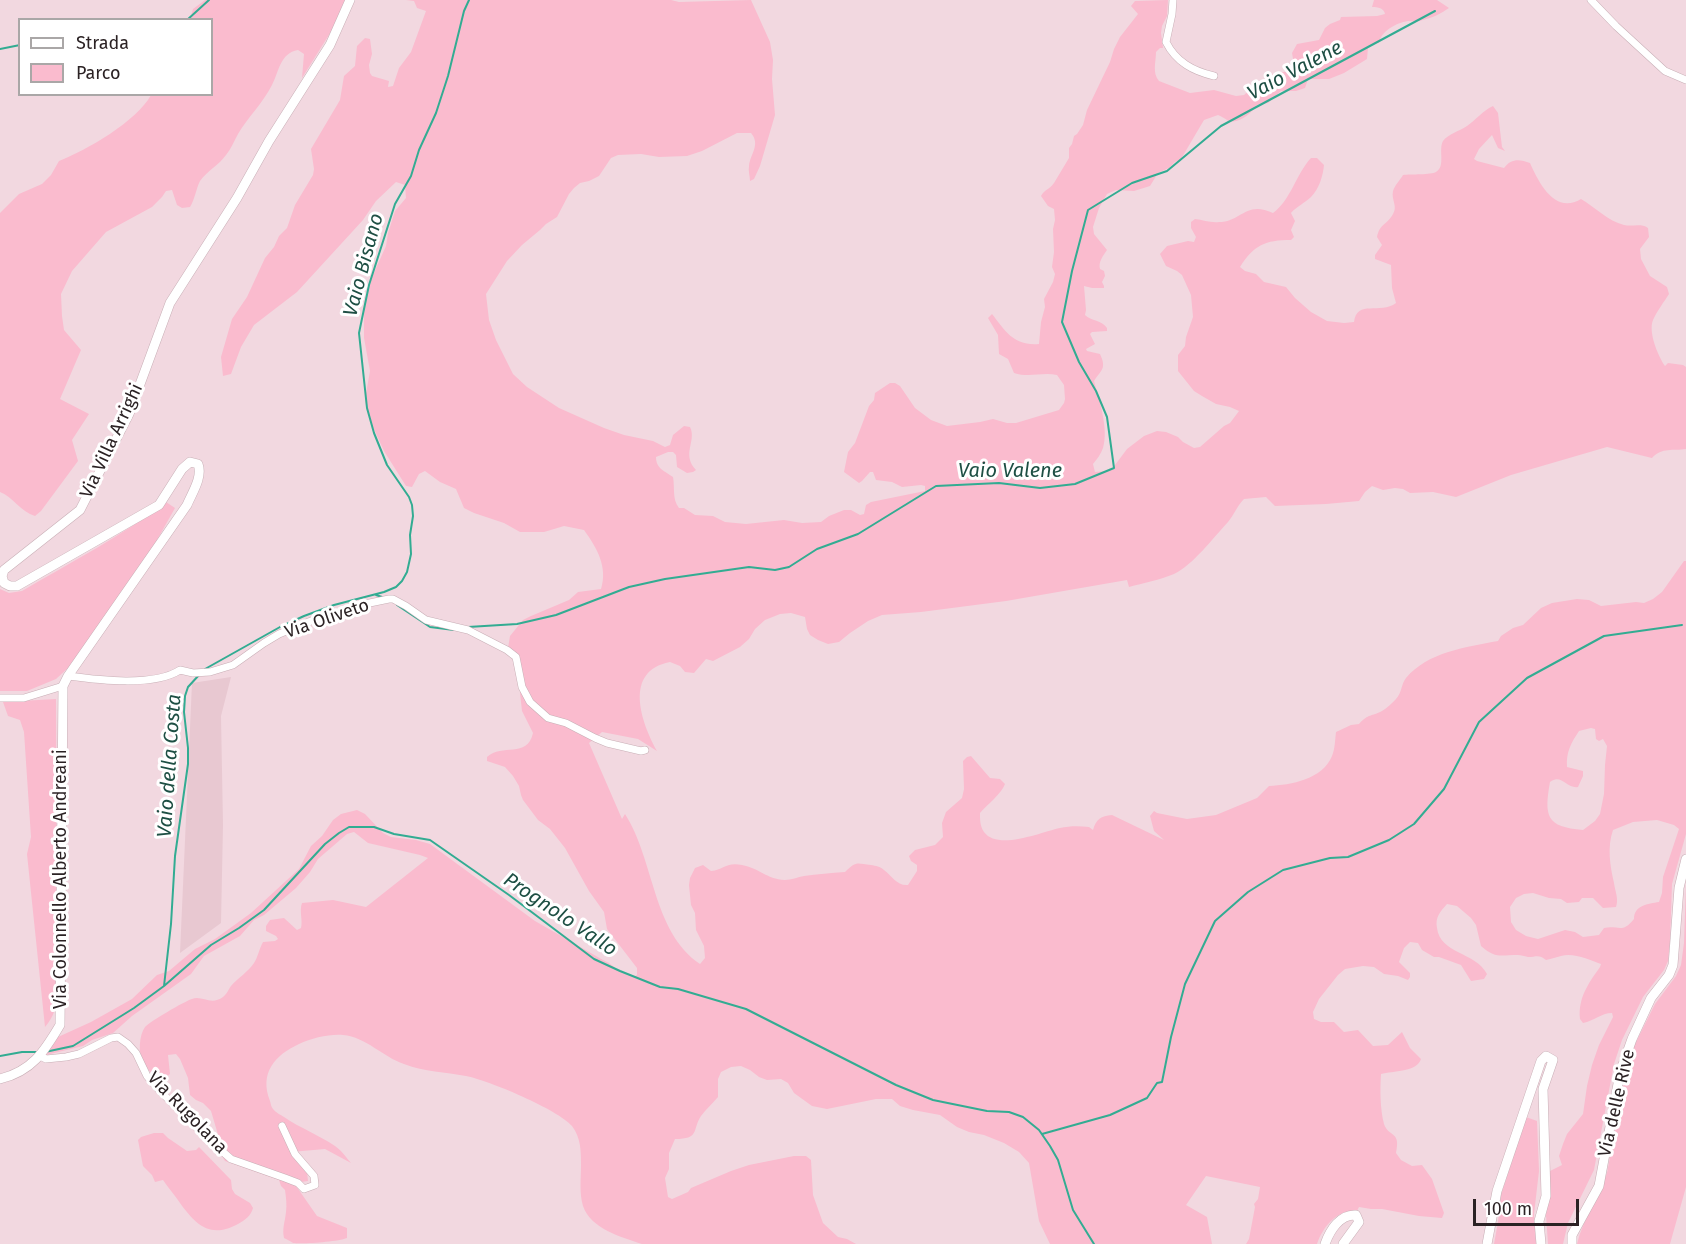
<!DOCTYPE html>
<style>
body{margin:0}
#map{position:relative;width:1686px;height:1244px;overflow:hidden;background:#f2d8e0;font-family:"Fira Sans",sans-serif}
canvas{display:block}
.legend{position:absolute;left:18px;top:18px;width:195px;height:78px;box-sizing:border-box;background:#fff;border:2px solid #aaa7a7;margin:0;padding:8px 10px;list-style:none;font-size:18px;color:#2b2224}
.legend li{display:flex;align-items:center;gap:12px;height:30px}
.legend b{width:30px;border:2px solid #aaa7a7}
.scale{position:absolute;left:1473px;top:1199px;width:106px;height:27px;box-sizing:border-box;border:3px solid #2b2224;border-top:0;padding-left:8px;font-size:18px;line-height:21px;white-space:nowrap;color:#2b2224;-webkit-text-stroke:4px #fff;paint-order:stroke}
</style>
<div id="map">
<canvas width="1686" height="1244"></canvas>
<ul class="legend">
<li><b style="height:8px;background:#fff"></b>Strada</li>
<li><b style="height:16px;background:#fabbce"></b>Parco</li>
</ul>
<div class="scale">100 m</div>
</div>
<script>
const ctx = document.querySelector('canvas').getContext('2d');
ctx.lineJoin = 'round';
function fill(path, color) { ctx.fillStyle = color; ctx.fill(path, 'evenodd'); }
function strokePath(path, color, width, dash) { ctx.strokeStyle = color; ctx.lineWidth = width; ctx.lineCap = dash ? 'butt' : 'round'; ctx.setLineDash(dash || []); ctx.stroke(path); }
function write(font, color, halo, rows, align = 'center') {
  ctx.font = font + ' "Fira Sans",sans-serif'; ctx.lineWidth = 6; ctx.setLineDash([]); ctx.textBaseline = 'middle'; ctx.strokeStyle = halo; ctx.fillStyle = color; for (const [text, x, y, turn = 0] of rows) {
    ctx.save(); ctx.translate(x, y); ctx.rotate((+turn || 0) * Math.PI / 180); ctx.textAlign = isNaN(turn) ? turn : align; if (halo) ctx.strokeText(text, 0, 0); ctx.fillText(text, 0, 0); ctx.restore();
  }
}
fill(new Path2D(`
 M231 677 221 716 223 825 221 923 180 953 192 683Z`), '#e8c8d1');
fill(new Path2D(`
 M205 0H346L332 30 302 78 304 54 298 50C280 53 279 72 272 85 263 103 248 117 238 134 234 141 231 149 226 155 219 165 207 171 200 181 196 189 195 199 190 207L182 208 177 205 172 190 166 191 162 197 152 207 106 232 72 271 61 294 62 316 64 330 81 350 60 399 89 414 72 440 78 461 41 511 35 516C21 512 13 497 0 492V213L19 194 42 184 51 175 59 161C87 150 137 121 151 95L212 94V20L190 19 193 9Z
 M406 0H671L679 2 751 0 770 42 773 60 772 79 775 115 760 166 754 179 750 181C750 176 748 171 749 166 750 154 761 145 751 133H737L702 151 687 156 659 157 641 154 618 155 611 158 599 176 589 181 580 183 574 188 569 194 557 217 546 224 540 230 522 245 507 261 486 294 489 320 496 340 513 374 527 387 559 408 604 428 624 435 653 441 665 447 670 445 673 435 684 426 690 427C697 441 681 454 696 470L693 472 687 473 677 467 676 455 673 452H668L656 457C656 469 665 471 673 477 675 488 672 499 679 508H684L695 515 713 516 725 522 746 524 784 520 802 523 821 522 829 516 844 510H851L860 515 864 514 866 505 871 502 925 491V486L921 485 902 487 892 482 876 480 873 472H870L862 481 859 483 844 472 848 452 855 443 869 406 874 400 875 393 890 383H895L900 386 915 408 931 420 947 426 980 422 993 419 1007 423H1016L1059 410 1064 403 1065 399 1064 385 1057 375C1042 372 1029 378 1014 373L1008 359 999 354 998 335 988 318 992 314C1006 332 1014 346 1039 344L1041 322 1045 307 1044 299 1053 282 1055 274 1052 267 1054 252 1053 229 1055 220 1054 209 1048 206 1041 196C1044 190 1050 189 1054 183L1069 158V148L1072 144 1074 136 1077 134 1083 125 1087 110 1110 62 1114 49 1120 37 1138 14 1131 6 1135 1 1168 0 1167 16 1162 26 1161 33 1163 48H1160L1156 52C1156 62 1152 73 1159 81L1190 93 1214 90 1236 96 1244 95 1252 88 1263 86 1272 74 1295 70 1292 53 1297 44 1319 40 1325 28 1330 24 1340 20 1341 17 1377 16 1385 14C1384 8 1378 7 1372 7L1374 0H1437L1449 8C1442 13 1432 18 1423 20 1418 22 1413 21 1408 21 1396 23 1381 31 1379 43H1375L1368 48 1367 59 1344 73 1329 79H1308L1305 88 1296 91H1281L1268 103 1257 105C1252 113 1237 126 1227 120 1224 118 1221 116 1218 115L1204 120 1181 159 1175 162 1169 168 1158 173 1150 186 1134 191 1116 190 1107 194 1099 208 1093 227 1094 234 1107 250C1103 256 1098 262 1100 269L1104 271 1105 276 1102 282 1104 286V288H1092L1084 286 1086 310 1085 315C1091 321 1102 320 1107 328V331L1092 332 1090 334 1095 344 1086 349 1087 351 1100 354C1107 369 1101 370 1094 381 1099 399 1109 429 1103 448 1101 454 1097 459 1093 464L1095 472 1107 471 1112 469 1127 449 1144 436 1157 431 1166 432 1178 437 1183 442 1194 448 1200 447 1224 426 1230 423 1239 411 1230 407 1216 404 1202 396 1194 391 1178 371V355L1185 346 1186 337 1193 317 1191 295 1182 275 1177 271 1166 266 1160 254 1167 246 1188 241 1194 242 1196 237 1191 228V222L1195 219C1203 220 1211 223 1219 222 1241 222 1246 200 1273 213 1291 200 1296 174 1311 158H1317L1324 165C1323 176 1319 189 1311 197 1305 203 1297 206 1291 213L1295 221 1291 230 1294 237 1291 240C1265 240 1254 245 1240 267L1245 271 1256 274 1264 282 1286 287 1295 298 1311 312 1327 321 1344 323 1354 322C1357 299 1380 315 1396 303L1392 288 1391 265 1375 259V255L1382 245 1377 237C1380 223 1387 225 1393 214 1398 206 1391 200 1393 191 1395 185 1400 180 1403 175 1411 174 1431 175 1436 172 1446 166 1438 150 1443 141 1448 134 1460 131 1467 126 1476 120 1482 111 1493 106L1498 113 1502 147 1505 151 1498 148 1492 135 1479 149 1474 159 1477 161 1504 168C1511 158 1520 159 1530 163 1539 183 1555 215 1581 199 1595 207 1608 221 1624 225 1632 227 1641 223 1648 228L1649 237 1640 249 1641 259 1650 276 1667 287 1669 294C1664 302 1657 311 1653 320 1648 332 1658 356 1665 366L1668 363 1683 365 1686 367V449C1673 451 1662 447 1652 458L1607 447 1511 475 1456 497 1433 492 1410 493 1403 489 1395 488 1383 490 1372 486 1365 492 1359 501 1326 504 1275 506 1266 497 1244 499C1237 506 1234 515 1228 522 1214 537 1192 566 1174 574 1160 580 1143 583 1129 587L1127 580 1006 601 921 612 882 615 868 621 850 633 839 642 828 644 818 640 810 635 807 629 805 617 791 613 780 614 765 620 755 629 749 639 740 647 713 661 706 659 694 673 685 672 680 666 670 662C623 671 641 722 657 751L638 739 602 732 589 743 622 819 625 814C655 861 652 931 700 964L705 958 704 946 696 930 695 913 691 905 689 885 690 878 695 868 703 865 711 871C724 870 725 862 742 865 759 868 766 879 785 880 791 880 798 877 804 876 817 874 831 873 845 872 856 861 856 863 871 865 876 866 880 866 884 870 892 876 897 886 908 885L917 871V865L911 861 909 856 915 850 935 845 943 837 942 823 946 812 962 798 964 789 963 761 967 757 971 756 990 778 1000 779 1005 784C1002 793 987 805 980 813 980 820 980 826 984 832 998 851 1041 832 1060 828 1069 826 1079 826 1089 827L1093 830C1096 819 1101 816 1112 815L1164 840 1154 831 1150 816 1154 811 1157 813 1187 819 1216 815 1257 798 1269 786C1291 785 1323 779 1332 756 1335 749 1335 740 1336 732L1351 725 1359 724C1369 713 1371 717 1382 711 1387 708 1392 703 1396 699 1402 693 1401 684 1406 678 1428 652 1466 647 1498 641L1501 636 1513 628 1523 625 1541 608 1552 603 1577 599 1589 600 1601 606 1636 602 1644 603 1653 599 1662 592 1684 561H1686V834L1672 884 1670 942 1668 961 1664 970 1643 997 1622 1040 1614 1064 1594 1170 1568 1223 1563 1244H1548L1546 1215 1550 1171 1562 1165 1559 1156 1563 1144 1567 1134 1583 1114 1587 1086 1592 1065 1599 1045 1613 1017 1612 1013C1601 1013 1594 1021 1583 1023L1580 1019C1578 998 1588 984 1600 967L1601 964C1590 960 1573 952 1561 956 1556 957 1552 959 1546 960 1539 954 1536 957 1528 957 1524 956 1521 955 1518 955 1500 955 1496 959 1481 946L1476 925 1471 918 1457 906 1447 904C1440 912 1435 917 1437 928 1440 954 1476 952 1487 974L1484 979 1471 981 1461 965 1439 957H1434L1422 950 1418 943 1410 942 1404 948 1399 962 1410 973V977L1408 980 1398 976 1384 974 1374 967 1363 966 1345 969 1338 975 1319 999 1313 1012 1314 1019 1321 1022H1334L1344 1032 1358 1030 1373 1046 1388 1045 1402 1032 1410 1048 1421 1059C1417 1072 1393 1071 1381 1074 1380 1090 1380 1108 1384 1124 1389 1138 1401 1130 1396 1153L1401 1160 1412 1166 1422 1165 1432 1179 1444 1213 1442 1218 1419 1216 1382 1209H1371L1359 1207 1357 1211C1337 1209 1323 1227 1317 1244H1246L1249 1239 1255 1207 1254 1204 1258 1199 1260 1187 1206 1176 1186 1205 1207 1217 1212 1244H1050L1039 1221 1029 1163 1019 1152 1004 1143 984 1135 969 1132 957 1127 940 1115 913 1110 900 1106 892 1099H876L827 1109 812 1106 794 1093 788 1083 781 1079 767 1080 759 1077 750 1070 741 1066 731 1067 721 1072 718 1079V1097C713 1103 706 1109 701 1116 692 1130 700 1139 675 1139L669 1153V1169L665 1178 668 1197 672 1199 688 1192 691 1188 731 1171 749 1165 794 1156H806L811 1160 813 1195 823 1223 838 1237 847 1239 856 1244H642C621 1237 591 1229 583 1206 579 1193 581 1178 581 1165 581 1151 581 1138 572 1126 559 1110 488 1080 466 1076 445 1072 425 1072 404 1064 383 1057 366 1037 343 1035 329 1034 312 1038 299 1044 275 1055 259 1073 270 1101 271 1104 271 1107 273 1109 275 1112 281 1115 284 1117 300 1128 319 1135 335 1146 341 1150 346 1157 351 1163L325 1149 291 1152 299 1164 307 1172 308 1181 294 1183 317 1216 347 1228V1238C337 1242 304 1244 293 1243 292 1242 286 1239 284 1238 282 1228 285 1222 286 1212 287 1205 286 1197 285 1190L281 1186 279 1180 225 1161 214 1144 219 1138 211 1111 203 1103 196 1100 190 1095 188 1078 180 1059 176 1054 168 1055 170 1074 164 1079C155 1078 148 1070 143 1063 138 1054 139 1035 145 1027 149 1022 185 1001 192 999 202 995 211 1006 223 997 227 994 228 990 231 986 238 978 248 972 254 963 258 957 259 949 263 942L275 941 278 939 276 936 266 931V926L270 920 284 918 297 930 301 928C303 920 299 911 302 903L333 900 366 907 428 858 420 855 368 843 354 832 347 834 318 859 310 872 296 888 264 915 254 920 240 936 204 956 191 974 132 1016 113 1033 92 1040 83 1046 46 1055 58 1037 91 1022 132 999 157 975 169 971 195 949 215 939 251 913 299 869 311 846 322 836 333 820 341 814 357 810 365 814 383 833 391 837 416 840 430 844 535 921 603 960C612 964 613 967 620 971 624 973 628 974 633 977L637 975V968L607 929 604 912 589 891 565 848 550 829 538 820 523 800 521 795 519 786 513 776 505 767 487 761V757C502 743 527 759 533 733L522 711 520 693V671L508 648 510 636 523 620 531 616 569 600 578 592 601 589C608 567 597 548 584 530L564 526 544 532H520L504 523 474 513 464 508 456 489 440 482 425 471 419 474 412 487 406 486 384 451 372 425 367 411 365 399 370 371 364 338V306L372 277 386 246 388 233 395 211 406 198 405 185 396 182 376 201 363 220 297 292 254 325 241 347 231 374 223 376 221 357 232 319 247 297 265 258 274 247 279 236 287 228 295 205 313 175 314 169 311 149 340 100 344 76 355 66 357 46 365 38 370 39 372 54 369 65 370 73 372 76 389 81 388 87 393 86 399 68 411 52 426 11 417 8 414 1ZM1591 728 1595 729 1596 739 1599 741 1603 739 1607 746 1605 765 1604 794 1600 814 1595 821 1583 830C1546 827 1544 816 1550 782 1561 773 1567 789 1578 787L1583 776V771L1567 767C1566 752 1571 743 1579 731ZM1657 820 1674 825 1679 829 1663 877 1662 893 1659 902C1648 904 1634 905 1634 919 1622 934 1619 925 1604 928L1599 935 1583 937 1575 932 1565 930 1538 939 1526 936 1516 930 1511 922 1510 907 1516 898 1524 894 1533 893 1549 898 1561 899 1567 903 1579 902 1582 898H1593L1603 908 1616 907C1619 899 1615 891 1614 883 1610 866 1607 847 1613 830L1633 822Z
 M166 502 175 508 152 549 68 668 56 679 27 691H0V589L9 593 22 591C71 562 122 536 166 502Z
 M56 699 57 986C56 1004 57 1013 45 1027L27 854 31 837 24 732 20 720 8 716 3 702Z
 M1686 884V1187L1670 1244H1577C1583 1219 1598 1198 1607 1173L1627 1067 1635 1044 1655 1004 1676 976 1681 965 1684 943Z
 M1526 1117 1537 1121 1539 1171 1534 1214 1536 1244H1494L1498 1222 1501 1195Z
 M154 1133H163L168 1138 187 1151 196 1150 199 1147 231 1180 232 1189 235 1194 250 1203 253 1208C251 1216 245 1220 238 1224 210 1239 196 1225 180 1203 175 1195 168 1188 163 1180L155 1182 152 1175 143 1166 138 1140 141 1137Z`), '#fabbce');
strokePath(new Path2D(`
 M187 20 209 0
 M0 49 20 45
 M376 595 385 598
 M397 605 430 627 454 630
 M468 627 517 624 556 615 629 587 665 579 749 567 775 570 789 567 817 549 858 534 936 486 999 483 1040 488 1075 484 1114 468 1107 417 1096 391 1079 362 1062 322 1072 271 1088 210 1132 183 1167 171 1221 126 1435 11
 M205 669 280 627 304 616 334 605 384 592 396 587 402 581 407 572 411 554 410 535 413 516 412 505 409 497 387 465 374 433 367 408 359 333 369 285 395 204 411 176 419 150 436 113 448 76 464 11 469 0
 M164 986 171 924 175 856 188 764V748L184 712 185 696 188 687 199 675
 M45 1052 73 1046 134 1008 164 986 211 945 239 928 264 910 325 844 339 833 349 827H374L394 834 430 840 509 895 594 959 620 971 660 987 678 989 746 1009 896 1085 933 1100 987 1111 1009 1112 1023 1117 1039 1130 1050 1146 1058 1160 1073 1210 1094 1244
 M0 1056 22 1052H36
 M1042 1134 1110 1115 1147 1098 1157 1083 1162 1082 1171 1037 1185 984 1215 921 1248 892 1283 870 1330 858 1348 857 1389 840 1414 824 1444 789 1479 722 1527 678 1604 636 1682 625`), '#32ac92', 2);
const street = new Path2D(`
 M1173 0 1172 14 1166 42C1176 62 1193 71 1214 76
 M1591 0 1616 26 1665 71 1686 80
 M68 676C98 680 154 687 180 670L193 673 210 672 233 665 264 643 279 634 316 619 334 615 360 605 389 599H393L406 606 426 620 468 630 507 650 516 657 522 687 530 702 548 718 566 723 595 738 607 743 641 751 645 750
 M0 698H24L63 686
 M40 1056 46 1059 66 1057 79 1054 111 1038 118 1037 128 1044 136 1053 147 1076 159 1090 206 1137 231 1159 285 1178 298 1183 304 1189 315 1185 314 1176 295 1154 282 1126`);
const secondary = new Path2D(`
 M0 1079C32 1071 44 1052 60 1025L63 686 68 676 187 505C192 493 203 477 198 464L190 462 182 469 159 505 17 586H10L4 583 2 576 4 570 80 510 129 414 170 303 237 198 269 141 330 45 350 0
 M1325 1244C1330 1230 1340 1214 1356 1215L1359 1222 1343 1244
 M1487 1244 1497 1191 1541 1061 1546 1056 1553 1060 1543 1089 1546 1196 1539 1221 1541 1244
 M1572 1244V1235L1599 1186 1620 1073 1632 1039 1651 998 1669 975 1673 965 1679 888 1686 859`);
strokePath(street, '#c8afb6', 8);
strokePath(secondary, '#c8afb6', 10);
strokePath(street, '#fff', 7);
strokePath(secondary, '#fff', 9);
write('18px', '#2b2224', '#fff', [
 ["Via Villa Arrighi",112,441,-65],
 ["Via Oliveto",327,619,-19],
 ["Via Colonnello Alberto Andreani",61,879,-90],
 ["Via delle Rive",1617,1103,-77],
 ["Via Rugolana",187,1113,46]
]);
write('italic 20px', '#1e4f44', '#fff', [
 ["Vaio Valene",1295,71,-28],
 ["Vaio Bisano",364,265,-75],
 ["Vaio Valene",1010,471],
 ["Vaio della Costa",170,766,-86],
 ["Prognolo Vallo",560,915,34]
]);
</script>
